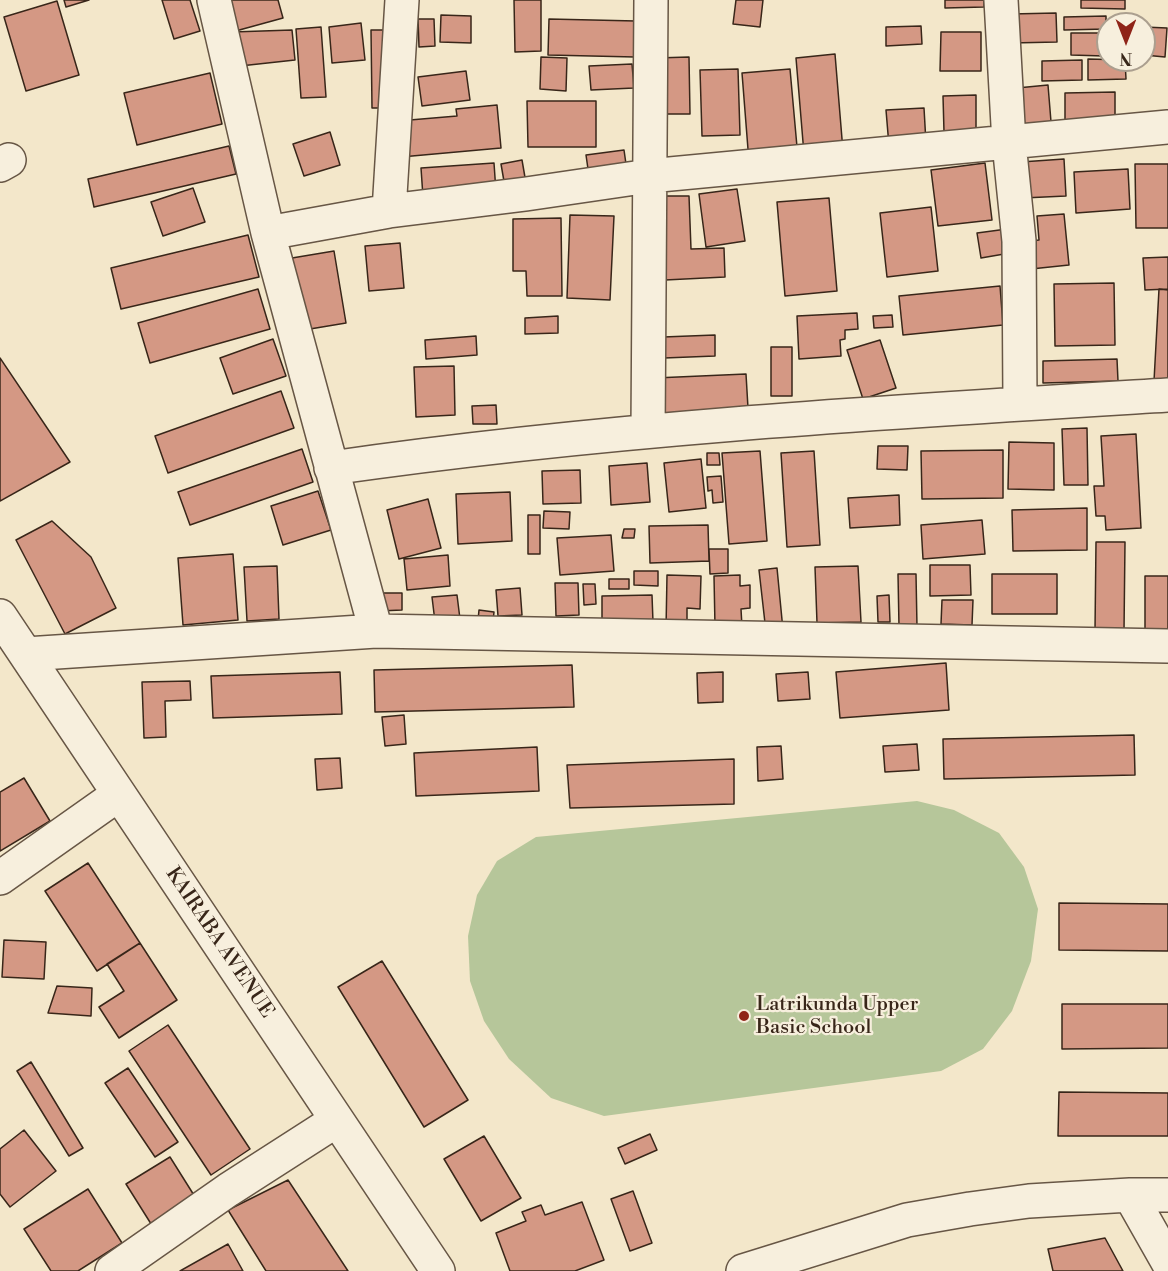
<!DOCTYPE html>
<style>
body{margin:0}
#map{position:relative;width:1168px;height:1271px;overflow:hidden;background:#f3e7ca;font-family:"Libre Bodoni",serif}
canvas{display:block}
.north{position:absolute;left:1096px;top:12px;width:60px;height:60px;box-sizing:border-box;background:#f7efdd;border:2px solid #ab9f8f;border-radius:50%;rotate:180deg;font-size:16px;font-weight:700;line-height:24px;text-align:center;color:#382619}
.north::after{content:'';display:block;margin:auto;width:21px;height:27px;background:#8f2418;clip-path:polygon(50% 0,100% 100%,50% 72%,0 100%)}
</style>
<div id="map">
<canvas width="1168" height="1271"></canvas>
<div class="north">N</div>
</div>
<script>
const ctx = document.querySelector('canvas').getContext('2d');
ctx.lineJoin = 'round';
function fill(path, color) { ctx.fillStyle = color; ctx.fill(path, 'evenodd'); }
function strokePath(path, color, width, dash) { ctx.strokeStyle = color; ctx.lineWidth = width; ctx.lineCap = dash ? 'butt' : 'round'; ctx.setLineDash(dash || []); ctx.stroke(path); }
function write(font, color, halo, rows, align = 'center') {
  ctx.font = font + ' "Libre Bodoni",serif'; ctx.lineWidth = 4.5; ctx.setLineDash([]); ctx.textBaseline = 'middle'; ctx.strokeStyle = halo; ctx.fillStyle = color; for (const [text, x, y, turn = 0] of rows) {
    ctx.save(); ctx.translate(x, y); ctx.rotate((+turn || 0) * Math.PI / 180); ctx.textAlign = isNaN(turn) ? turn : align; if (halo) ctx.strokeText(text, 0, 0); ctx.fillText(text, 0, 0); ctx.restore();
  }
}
fill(new Path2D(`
 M917 801 954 810 999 833 1024 867 1038 909 1031 961 1012 1011 983 1049 941 1071 604 1116 551 1098 509 1059 484 1021 470 981 468 936 477 895 497 861 536 837Z`), '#b6c69a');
const building = new Path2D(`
 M64 0H89L66 7Z
 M162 0H190L200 31 174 39Z
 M223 0H278L283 18 232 32Z
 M514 0H541V51L515 52Z
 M736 0H763L760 27 733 24Z
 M945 0H984V7L945 8Z
 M1081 0H1125V9L1081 8Z
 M57 1 79 75 26 91 4 17Z
 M1056 13 1057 42 1011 43V14Z
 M441 15 471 16V43L440 42Z
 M1106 16V29L1064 30V17Z
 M418 19H434L435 46 419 47Z
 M549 19 636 21 635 57 548 55Z
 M361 23 365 60 332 63 329 27Z
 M921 26 922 44 886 46V27Z
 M321 27 326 97 301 98 296 29Z
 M1144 27 1167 28 1165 57 1144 55Z
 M292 30 295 60 240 66 232 32Z
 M371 30H391L392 108H372Z
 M941 32H981V71H940Z
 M1071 33H1104V56L1071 55Z
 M835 54 843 151 804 154 796 58Z
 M541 57 567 58 566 91 540 89Z
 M689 57 690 114H658L656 58Z
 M1088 59 1125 60 1126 79 1088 80Z
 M1082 60V80L1042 81V61Z
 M632 64 634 88 591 90 589 66Z
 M738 69 740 135 702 136 700 70Z
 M790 69 798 158 749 162 742 73Z
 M466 71 470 100 422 106 418 77Z
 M210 73 222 124 137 145 124 93Z
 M1048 85 1052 134 1021 136 1017 88Z
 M1115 92V122H1065V93Z
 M976 95V131L944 132 943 96Z
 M527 101H596V147H528Z
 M497 105 501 148 401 157 398 121 457 116 456 109Z
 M924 108 926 143 889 146 886 110Z
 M330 132 340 165 304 176 293 144Z
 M229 146 236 174 94 207 88 179Z
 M624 150 627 171 589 176 586 155Z
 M1064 159 1066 196 1023 198 1021 162Z
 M522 160 527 189 506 193 501 164Z
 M494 163 496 192 423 197 421 168Z
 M985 163 992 220 938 226 931 170Z
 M1135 164H1168V228H1136Z
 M1128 169 1130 209 1076 213 1074 172Z
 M193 188 205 222 163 236 151 202Z
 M737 189 745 241 706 247 699 194Z
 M661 196H689L691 249 724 248 725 277 665 280Z
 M829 198 837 291 785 296 777 202Z
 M931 207 938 271 887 277 880 213Z
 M1064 214 1069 265 1031 269 1029 241 1039 240 1037 216Z
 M570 215 614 216 610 300 567 298Z
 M561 218 562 296H527L526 271H513V219Z
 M1007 229 1010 253 981 258 977 233Z
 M248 235 259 277 121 309 111 268Z
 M400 243 404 288 369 291 365 246Z
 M334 251 346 323 298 331 286 259Z
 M1168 257V289L1145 290 1143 258Z
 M1114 283 1115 345 1055 346 1054 284Z
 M1000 286 1003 325 903 335 899 296Z
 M258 289 270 329 150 363 138 323Z
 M1159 289 1168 290V381H1154Z
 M857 313 858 329 845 330V339L840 340 841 356 799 359 797 316Z
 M892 315 893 327 874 328 873 316Z
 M558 316V333L525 334V318Z
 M715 335V356L664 358 663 337Z
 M476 336 477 355 426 359 425 340Z
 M273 339 286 376 233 394 220 358Z
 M880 340 896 388 863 399 847 350Z
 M771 347H792V396H771Z
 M0 358 70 462 0 501Z
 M1117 359 1118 381 1043 383V361Z
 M454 366 455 415 416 417 414 367Z
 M746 374 748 408 656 421 655 378Z
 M281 391 294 428 168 473 155 436Z
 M496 405 497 424H473L472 406Z
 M1087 428 1088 485H1064L1062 429Z
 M1136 434 1141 528 1106 530 1105 516H1096L1094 486H1104L1101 436Z
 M1009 442 1054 443V490L1008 489Z
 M878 446H908L907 470 877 469Z
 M302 449 313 482 190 525 178 492Z
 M1003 450V498L922 499 921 451Z
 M760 451 767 541 729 544 722 453Z
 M814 451 820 545 787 547 781 453Z
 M707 453H719L720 465H707Z
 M701 459 706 508 669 512 664 463Z
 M647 463 650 502 611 505 609 466Z
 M580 470 581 503 543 504 542 471Z
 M721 476 723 502 713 503 712 490 708 491 707 477Z
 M318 491 331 530 283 545 271 506Z
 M510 492 512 541 458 544 456 494Z
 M899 495 900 525 850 528 848 498Z
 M428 499 441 548 399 559 387 510Z
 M1087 508V550L1013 551 1012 510Z
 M544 511 570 512 569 529 543 528Z
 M528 515H540V554H528Z
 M982 520 985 554 923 559 921 525Z
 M52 521 91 557 116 608 65 634 16 540Z
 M708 525 709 561 650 563 649 526Z
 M624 529H635L634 538H622Z
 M611 535 614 571 560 575 557 538Z
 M1096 542H1125L1124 631 1095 630Z
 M709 549H728V573L710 574Z
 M233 554 238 620 183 625 178 558Z
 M448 555 450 586 407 590 404 559Z
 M930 565H970L971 595 930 596Z
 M277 566 279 619 247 621 244 567Z
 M858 566 861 622 817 623 815 567Z
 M777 568 783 630 766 632 759 570Z
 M634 571H658V586L634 585Z
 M898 574H916L917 627H899Z
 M992 574H1057V614H992Z
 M667 575 701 576 700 609 687 608V629H666Z
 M740 575V586L750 585V608L741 609 742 627H715L714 576Z
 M1145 576H1168V630H1145Z
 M609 579H629V589H609Z
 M555 583H578L579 615 556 616Z
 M583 584H595L596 604 584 605Z
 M520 588 522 615 498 616 496 590Z
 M379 593H402V610L379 611Z
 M457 595 461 627 436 630 432 597Z
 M652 595 653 622H602V596Z
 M889 595 890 622H878L877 596Z
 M942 600H973L972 625 941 624Z
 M479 610 494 612 492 631 477 630Z
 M946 663 949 710 840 718 836 672Z
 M572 665 574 707 375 712 374 670Z
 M340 672 342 714 213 718 211 676Z
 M723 672V702L698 703 697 673Z
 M808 672 810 699 778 701 776 674Z
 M190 681 191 700 165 701 166 737 144 738 142 682Z
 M404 715 406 744 385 746 382 717Z
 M1134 735 1135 775 944 779 943 739Z
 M917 744 919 770 885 772 883 746Z
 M781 746 783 779 758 781 757 747Z
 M537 747 539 791 416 796 414 753Z
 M340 758 342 788 317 790 315 759Z
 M734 759V804L570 808 567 765Z
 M24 778 50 821 0 851V792Z
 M88 863 140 943 97 971 45 891Z
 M1059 903 1168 904V951L1059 950Z
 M4 940 46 942 44 979 2 977Z
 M140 943 177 1000 119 1038 99 1007 124 991 107 964Z
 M382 961 468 1100 424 1127 338 987Z
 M57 986 92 988 91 1016 48 1013Z
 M1062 1004H1168V1048L1062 1049Z
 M168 1025 250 1149 211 1175 129 1051Z
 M31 1062 83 1148 69 1156 17 1071Z
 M128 1068 178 1142 155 1157 105 1083Z
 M1059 1092 1168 1093V1136H1058Z
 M24 1130 56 1171 10 1207 0 1194V1149Z
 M650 1134 657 1150 625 1164 618 1148Z
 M484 1136 521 1198 481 1221 444 1159Z
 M170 1157 197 1200 153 1227 126 1184Z
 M288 1180 348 1271H266L228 1210Z
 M88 1189 122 1243 78 1271H51L24 1229Z
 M633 1191 652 1243 630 1251 611 1199Z
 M582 1202 604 1260 575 1271H510L496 1233 526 1221 522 1212 541 1205 545 1215Z
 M1105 1238 1123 1271H1053L1048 1249Z
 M228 1244 243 1271H180Z`);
fill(building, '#d49884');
strokePath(building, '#382619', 1.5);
const minor = new Path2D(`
 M214 0 268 233 376 631
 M1001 0 1009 143 1019 241 1020 404
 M0 165 9 160
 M389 211 402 0
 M268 233 389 211 526 194 649 176 1168 127
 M648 431 651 0
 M331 468C608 428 888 412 1168 395
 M0 616 438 1271
 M26 654 376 631 1168 646
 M0 878 119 794
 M1130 1195 1168 1262
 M112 1271 228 1190 337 1120
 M743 1271 907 1220 970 1209 1029 1201 1130 1195H1168`);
strokePath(minor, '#675645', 36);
strokePath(minor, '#f7efdd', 33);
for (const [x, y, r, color] of [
 [744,1016,6,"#8f2418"]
]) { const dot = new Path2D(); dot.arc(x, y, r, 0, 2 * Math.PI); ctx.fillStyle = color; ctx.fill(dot); strokePath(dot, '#f7efdd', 2); }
write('20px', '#382619', '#f7efdd', [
 ["KAIRABA AVENUE",219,943,56]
]);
write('20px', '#382619', '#f7efdd', [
 ["Latrikunda Upper",756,1005],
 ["Basic School",756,1028]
], 'left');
</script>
